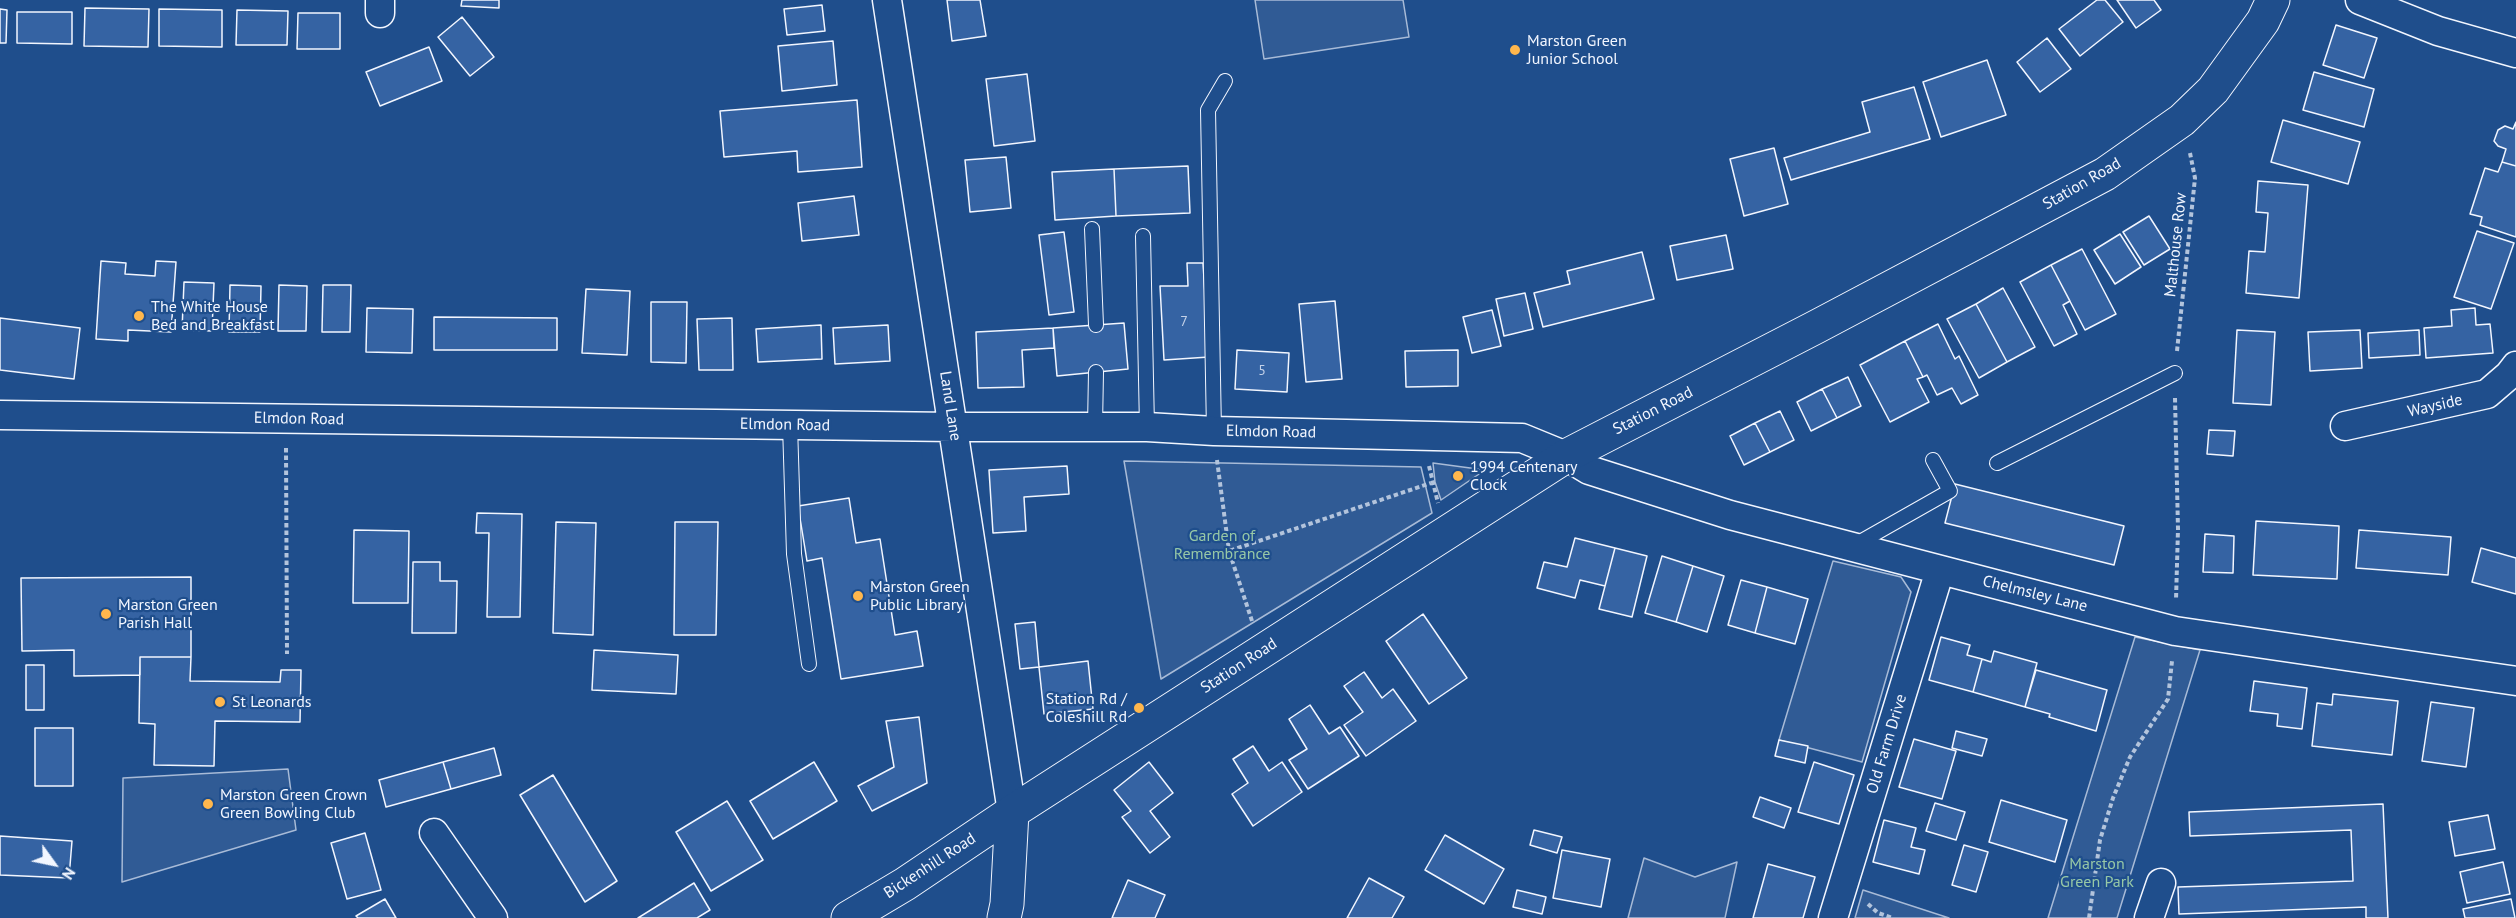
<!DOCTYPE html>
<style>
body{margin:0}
#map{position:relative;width:2516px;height:918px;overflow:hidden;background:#1f4e8c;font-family:"PT Sans",sans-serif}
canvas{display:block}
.north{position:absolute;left:24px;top:834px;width:60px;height:60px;-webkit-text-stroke:4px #1f4e8c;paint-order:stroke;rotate:123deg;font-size:16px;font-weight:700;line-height:24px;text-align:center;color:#f2f6ff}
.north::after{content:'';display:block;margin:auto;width:21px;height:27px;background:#f2f6ff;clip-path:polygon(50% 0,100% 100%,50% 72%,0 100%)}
</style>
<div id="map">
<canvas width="2516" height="918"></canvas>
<div class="north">N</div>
</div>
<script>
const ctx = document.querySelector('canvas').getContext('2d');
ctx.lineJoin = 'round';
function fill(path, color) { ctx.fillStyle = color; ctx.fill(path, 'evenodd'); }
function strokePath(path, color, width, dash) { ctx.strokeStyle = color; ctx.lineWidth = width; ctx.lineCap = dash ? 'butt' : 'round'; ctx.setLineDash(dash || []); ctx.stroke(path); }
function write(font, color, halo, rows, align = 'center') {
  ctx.font = font + ' "PT Sans",sans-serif'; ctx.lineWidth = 4.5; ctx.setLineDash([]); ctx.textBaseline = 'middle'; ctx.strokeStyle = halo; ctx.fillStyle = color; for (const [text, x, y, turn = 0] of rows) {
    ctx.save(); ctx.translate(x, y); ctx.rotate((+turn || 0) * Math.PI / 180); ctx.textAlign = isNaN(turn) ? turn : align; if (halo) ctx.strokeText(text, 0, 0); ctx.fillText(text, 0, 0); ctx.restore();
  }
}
const built = new Path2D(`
 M1255 0H1403L1409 37 1264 59Z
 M1124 461 1421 467 1432 513 1161 679Z
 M1433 463 1485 470 1441 500 1435 482Z
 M1833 561 1901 577 1911 592 1862 762 1779 740Z
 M2135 637 2200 650 2117 918H2048Z
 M288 769 296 830 122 882 123 778Z
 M1644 858 1695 877 1737 862 1725 918H1628Z
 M1863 890 1949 918H1855Z`);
fill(built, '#305b95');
strokePath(built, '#a8bbd7', 1.5);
const building = new Path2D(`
 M462 0H499V8L461 6Z
 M947 0H980L986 36 952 41Z
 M2097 0H2105L2123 22 2080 56 2059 29Z
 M2117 0H2154L2161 10 2136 28Z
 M822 5 825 31 787 35 784 9Z
 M85 8 149 9 148 47 84 46Z
 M0 9 7 10 6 43H0Z
 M159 9 222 10V47L159 46Z
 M237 10 288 11 287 45H236Z
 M17 12H72V44L17 43Z
 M298 13H340V49H297Z
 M462 17 494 57 470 76 438 37Z
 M2336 25 2377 38 2364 78 2323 65Z
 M2047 38 2071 69 2040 92 2017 62Z
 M833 41 837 85 782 91 778 46Z
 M429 47 442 81 380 106 366 72Z
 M1987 60 2006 115 1941 137 1923 82Z
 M2314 72 2374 89 2364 127 2303 110Z
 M1027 74 1035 141 994 146 986 79Z
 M1914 87 1930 139 1791 180 1784 158 1870 132 1862 102Z
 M857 100 862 167 798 172 797 151 724 157 720 111Z
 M2283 120 2360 142 2348 184 2271 162Z
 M2516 122V166L2502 162 2506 149 2498 146 2494 141 2498 130 2505 126 2513 129Z
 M1774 148 1788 204 1744 216 1730 159Z
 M1006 157 1011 208 970 212 965 160Z
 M2502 162 2516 166V237L2480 225 2482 217 2470 214 2485 168 2498 172Z
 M1188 166 1190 213 1116 216 1114 169Z
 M1114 169 1116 216 1055 220 1052 172Z
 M2258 181 2308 185 2299 298 2246 293 2249 251 2265 252 2268 213 2256 212Z
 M854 196 859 235 802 241 798 203Z
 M2149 216 2170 249 2144 265 2123 232Z
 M2477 231 2514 243 2491 309 2454 297Z
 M1064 232 1074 312 1049 315 1039 235Z
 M2120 234 2141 267 2115 284 2094 250Z
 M1726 235 1733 269 1677 280 1670 246Z
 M2082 249 2116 314 2085 330 2051 265Z
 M1642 252 1654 299 1543 327 1534 293 1570 284 1567 271Z
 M101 261 126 263 125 274 155 276 156 261 176 262 171 332 128 330V341L96 339Z
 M1187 263H1203L1209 357 1164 360 1160 286H1188Z
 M2051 265 2070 301 2063 305 2077 334 2054 346 2020 282Z
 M184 282 214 283 212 331 182 330Z
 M230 285 261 286 260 332H229Z
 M279 285 307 286 306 331H278Z
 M323 285H351L350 332H322Z
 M2003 288 2035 347 2007 362 1976 304Z
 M586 289 630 291 627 355 582 353Z
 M1525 293 1533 329 1504 336 1496 299Z
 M1335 301 1342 379 1306 382 1299 304Z
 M651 302H687L686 363 651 362Z
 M1976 304 2007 362 1979 378 1947 319Z
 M367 308 413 309 412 353 366 352Z
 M2475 308 2476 325 2490 324 2493 353 2426 358 2424 328 2452 326 2451 310Z
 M1492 310 1501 346 1472 353 1463 317Z
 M434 317 557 318V350H434Z
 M0 318 80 328 74 379 0 370Z
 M732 318 733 370H699L697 319Z
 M1124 323 1128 369 1057 376 1053 328Z
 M1938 324 1955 359 1959 356 1978 395 1961 404 1952 388 1937 395 1927 375 1923 377 1905 341Z
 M821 325 822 359 758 362 756 329Z
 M888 325 890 361 835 364 833 328Z
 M1053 328 1054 348 1022 350 1024 387 978 388 976 332Z
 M2237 330 2275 332 2271 405 2233 403Z
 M2360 330 2362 368 2310 371 2308 332Z
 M2419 330 2420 355 2369 358 2368 333Z
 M1905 341 1923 377 1917 379 1929 402 1890 422 1860 365Z
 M1237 350 1289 353 1287 392 1235 389Z
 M1458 350V386L1406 387 1405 351Z
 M1848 377 1861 406 1837 418 1822 389Z
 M1822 389 1837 418 1811 431 1797 402Z
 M1780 411 1794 440 1770 452 1755 423Z
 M1755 423 1770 452 1744 465 1730 436Z
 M2209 430 2235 431 2233 456 2207 454Z
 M1067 466 1069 494 1024 497 1026 531 993 533 989 470Z
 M1955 484 2124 526 2114 565 1945 523Z
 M849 498 856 543 880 539 895 635 917 631 923 666 841 679 822 558 807 561 798 506Z
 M477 513 522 514 520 617H487L489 533H476Z
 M2256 521 2339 526 2337 579 2253 575Z
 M556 522 596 523 593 635 553 633Z
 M675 522H718L716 635H674Z
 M354 530 409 531 408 603H353Z
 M2359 530 2451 537 2448 575 2356 568Z
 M2205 534 2234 536 2233 573 2203 572Z
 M1575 538 1615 548 1605 586 1580 580 1575 598 1537 588 1544 562 1567 567Z
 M1615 548 1647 556 1632 617 1599 609Z
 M2481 548 2516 558V594L2472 582Z
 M1662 556 1693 566 1676 622 1645 613Z
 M413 562H440V581H457L456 633H412Z
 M1693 566 1724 576 1707 632 1676 622Z
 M191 577V657H140V675L74 676V650L22 651 21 578Z
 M1741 580 1767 587 1755 633 1728 625Z
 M1767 587 1808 599 1795 644 1755 633Z
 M1423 614 1467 678 1429 704 1386 641Z
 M1035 622 1039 667 1020 669 1015 624Z
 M1941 637 1970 645 1967 655 1982 659 1973 692 1929 680Z
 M594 650 678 655 676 694 592 690Z
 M1994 651 2037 663 2025 707 1973 692 1982 659 1991 662Z
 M140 657H191L190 681 280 682 281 670H301L300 722 215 721 214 766 154 765 155 724 139 723Z
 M1088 661 1093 709 1044 714 1039 667Z
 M26 665H44V710H26Z
 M2036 670 2107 690 2096 731 2049 717 2050 714 2025 707Z
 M1364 672 1382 698 1393 689 1416 721 1366 756 1344 725 1363 712 1344 686Z
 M2254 681 2307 688 2302 729 2277 726 2278 714 2250 711Z
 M2333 694 2398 701 2392 755 2312 746 2317 703 2332 705Z
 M2431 702 2474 708 2466 767 2422 761Z
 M1310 705 1329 734 1340 727 1359 756 1308 789 1289 760 1307 749 1289 719Z
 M919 717 927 783 872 811 858 786 894 767 886 721Z
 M35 728H73V786H35Z
 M1956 731 1987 739 1982 756 1952 748Z
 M1914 739 1956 751 1942 799 1899 787Z
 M1779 740 1808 746 1805 763 1775 756Z
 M1253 746 1269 771 1282 762 1302 792 1253 826 1232 794 1248 783 1233 759Z
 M494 748 501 775 451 789 443 762Z
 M443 762 451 789 386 807 379 780Z
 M814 762 837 801 773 839 750 801Z
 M1149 762 1173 793 1150 811 1170 837 1150 853 1122 817 1131 811 1114 790Z
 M1814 762 1854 775 1839 824 1798 812Z
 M553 775 617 881 585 902 520 795Z
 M1760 797 1791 808 1784 828 1753 817Z
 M2001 800 2067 820 2055 862 1989 842Z
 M727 801 763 860 711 891 676 832Z
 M1935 803 1965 812 1956 840 1926 831Z
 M2383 804 2388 918H2366V907L2179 914 2178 887 2353 881 2351 830 2190 836 2189 812Z
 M2488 815 2495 849 2455 856 2449 822Z
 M1884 820 1916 828 1911 847 1925 850 1919 874 1873 862Z
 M1534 830 1562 837 1557 853 1530 845Z
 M365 833 381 890 347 899 331 843Z
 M1445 835 1504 869 1484 904 1425 870Z
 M0 836 72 841 69 878 0 875Z
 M1964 845 1988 852 1976 892 1952 885Z
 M1562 850 1610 859 1601 907 1553 898Z
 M2503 862 2510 894 2467 903 2460 872Z
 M1768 864 1815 877 1803 918H1753Z
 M1369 878 1404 897 1392 918H1347Z
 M1128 880 1165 895 1155 918H1112Z
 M694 883 710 910 697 918H638Z
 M1517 890 1546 897 1542 914 1513 907Z
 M385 899 396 918H358L356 916Z
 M2511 899 2515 918H2465L2463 909Z`);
fill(building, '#3563a3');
strokePath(building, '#f2f6ff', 1.5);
const service = new Path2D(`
 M1092 229 1096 325
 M1143 236 1147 427
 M790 425 794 554 809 664
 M1095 426 1096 372
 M1214 431 1208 110 1225 81
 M1997 463 2175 373
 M1853 546 1950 491 1933 460`);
const minor = new Path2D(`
 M380 0V13
 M887 0 1012 812
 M2360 0 2438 31 2516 53
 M0 415 954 427H1147L1214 431 1522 438 1566 456 1589 470 1730 515 2175 631 2516 681
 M2345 426 2487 394 2509 375 2516 366
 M434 833 493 918
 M1833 918 1940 570
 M2149 918 2161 883`);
const tertiary = new Path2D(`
 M848 918 905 884 1012 812 1566 456 1816 327 2105 174 2182 120 2213 90 2263 21 2273 0
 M1004 918 1007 904 1012 812`);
strokePath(service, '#f2f6ff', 16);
strokePath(minor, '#f2f6ff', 31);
strokePath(tertiary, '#f2f6ff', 35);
strokePath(new Path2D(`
 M2177 351 2195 178 2190 153
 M2175 398 2178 529 2176 600
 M286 448 287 654
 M1217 460 1229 551
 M1429 466 1438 503
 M1252 621 1229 551 1431 483
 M1868 904 1878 913 1893 918
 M2089 918 2100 840 2113 798 2130 757 2168 699 2172 661`), '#b3c4dc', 4, [4.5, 3]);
strokePath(service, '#1f4e8c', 14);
strokePath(minor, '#1f4e8c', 28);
strokePath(tertiary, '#1f4e8c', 33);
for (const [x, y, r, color] of [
 [1515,50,6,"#ffb74d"],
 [139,316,6,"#ffb74d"],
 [1458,476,6,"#ffb74d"],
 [858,596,6,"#ffb74d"],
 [106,614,6,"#ffb74d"],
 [220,702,6,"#ffb74d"],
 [1139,708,6,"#ffb74d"],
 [208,804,6,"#ffb74d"]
]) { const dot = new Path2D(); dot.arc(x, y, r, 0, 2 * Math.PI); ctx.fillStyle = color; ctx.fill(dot); strokePath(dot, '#1f4e8c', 2); }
write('14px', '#c3d1e8', null, [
 ["7",1184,322],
 ["5",1262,371]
]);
write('16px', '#f2f6ff', '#1f4e8c', [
 ["Marston Green",1527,41],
 ["Junior School",1527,59],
 ["The White House",151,307],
 ["Bed and Breakfast",151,325],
 ["1994 Centenary",1470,467],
 ["Clock",1470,485],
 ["Marston Green",870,587],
 ["Public Library",870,605],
 ["Marston Green",118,605],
 ["Parish Hall",118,623],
 ["Station Rd /",1127,699,"right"],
 ["Coleshill Rd",1127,717,"right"],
 ["St Leonards",232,702],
 ["Marston Green Crown",220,795],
 ["Green Bowling Club",220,813]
], 'left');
write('16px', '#f2f6ff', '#1f4e8c', [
 ["Station Road",2082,184,-30],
 ["Malthouse Row",2176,245,-84],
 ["Land Lane",950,406,81],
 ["Wayside",2435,406,-13],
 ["Station Road",1653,411,-27],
 ["Elmdon Road",299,419,1],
 ["Elmdon Road",785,425,1],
 ["Elmdon Road",1271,432,1],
 ["Chelmsley Lane",2035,594,14],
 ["Station Road",1239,666,-33],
 ["Old Farm Drive",1887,744,-73],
 ["Bickenhill Road",930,866,-33]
]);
write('16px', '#97c8a6', '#1f4e8c', [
 ["Garden of",1222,536],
 ["Remembrance",1222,554],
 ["Marston",2097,864],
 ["Green Park",2097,882]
]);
</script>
